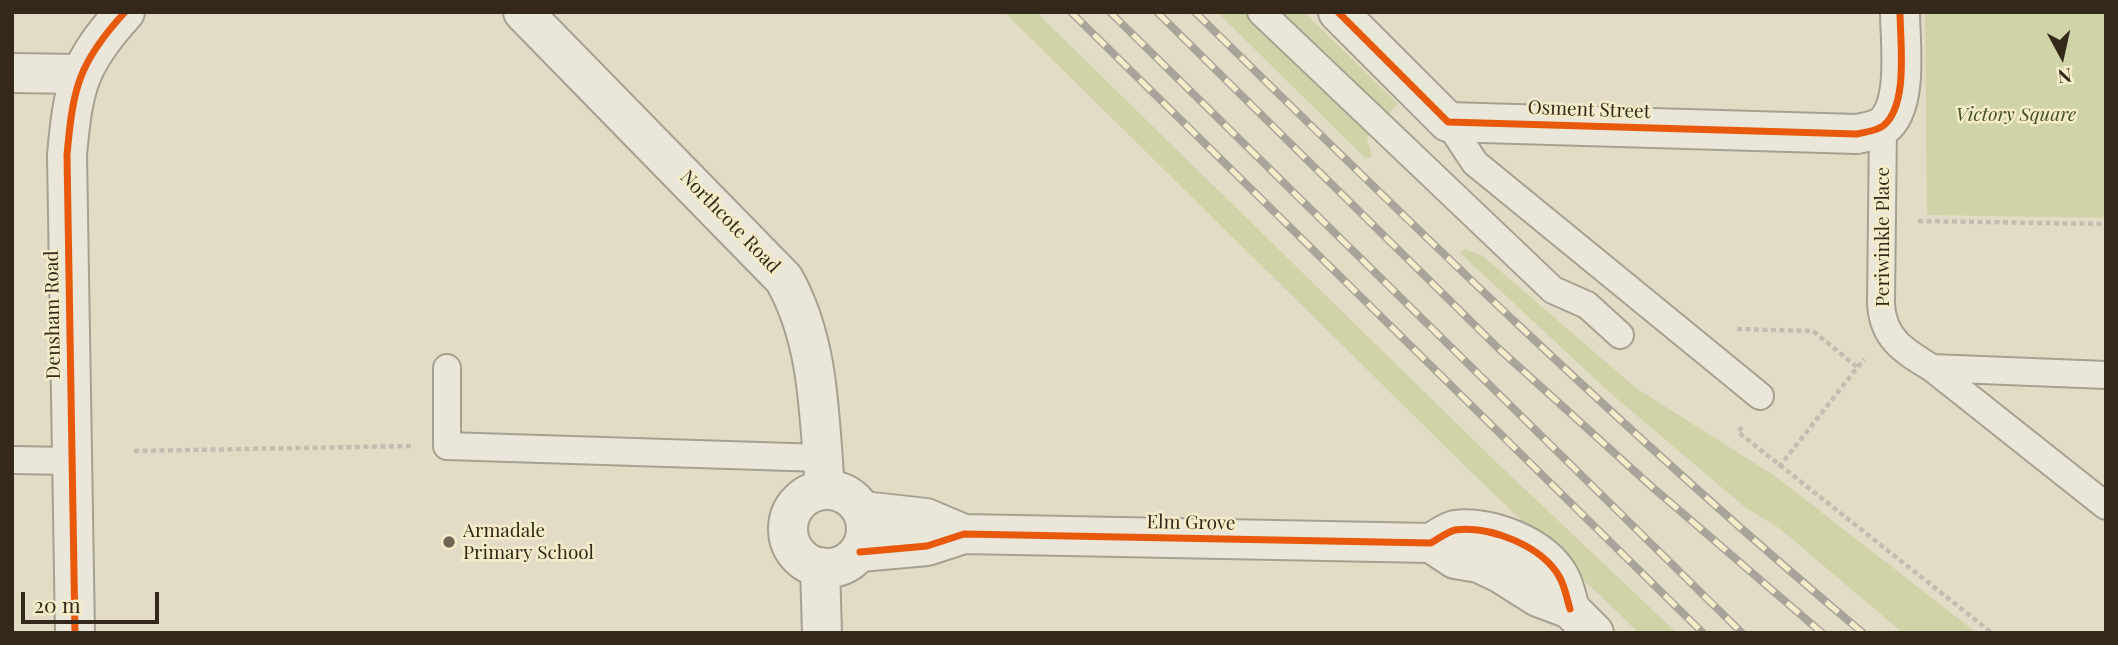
<!DOCTYPE html>
<style>
body{margin:0}
#map{position:relative;width:2118px;height:645px;overflow:hidden;background:#e2dcc7;font-family:"Playfair Display",serif}
canvas{display:block}
.frame{position:absolute;inset:0;border:14px solid #34281a;pointer-events:none}
.north{position:absolute;left:2027px;top:21px;width:70px;height:70px;-webkit-text-stroke:5px #f6ecca;paint-order:stroke;rotate:172deg;font-size:19px;font-weight:700;line-height:28px;text-align:center;color:#34281a}
.north::after{content:'';display:block;margin:auto;width:24px;height:32px;background:#34281a;clip-path:polygon(50% 0,100% 100%,50% 72%,0 100%)}
.scale{position:absolute;left:21px;top:592px;width:138px;height:32px;box-sizing:border-box;border:4px solid #34281a;border-top:0;padding-left:9px;font-size:21px;line-height:24px;white-space:nowrap;color:#34281a;-webkit-text-stroke:5px #f6ecca;paint-order:stroke}
</style>
<div id="map">
<canvas width="2118" height="645"></canvas>
<div class="frame"></div>
<div class="north">N</div>
<div class="scale">20 m</div>
</div>
<script>
const ctx = document.querySelector('canvas').getContext('2d');
ctx.lineJoin = 'round';
function fill(path, color) { ctx.fillStyle = color; ctx.fill(path, 'evenodd'); }
function strokePath(path, color, width, dash) { ctx.strokeStyle = color; ctx.lineWidth = width; ctx.lineCap = dash ? 'butt' : 'round'; ctx.setLineDash(dash || []); ctx.stroke(path); }
function write(font, color, halo, rows, align = 'center') {
  ctx.font = font + ' "Playfair Display",serif'; ctx.lineWidth = 5; ctx.setLineDash([]); ctx.textBaseline = 'middle'; ctx.strokeStyle = halo; ctx.fillStyle = color; for (const [text, x, y, turn = 0] of rows) {
    ctx.save(); ctx.translate(x, y); ctx.rotate((+turn || 0) * Math.PI / 180); ctx.textAlign = isNaN(turn) ? turn : align; if (halo) ctx.strokeText(text, 0, 0); ctx.fillText(text, 0, 0); ctx.restore();
  }
}
fill(new Path2D(`
 M1004 12H1036L1493 459 1677 633H1639L1468 469Z
 M1217 12H1246L1372 131 1367 138 1372 156 1366 159Z
 M1277 12H1304L1398 104 1387 115Z
 M1925 12H2106V218L1927 215Z
 M1465 249 1483 256 1636 388 1775 476 1977 633H1903L1779 528 1746 508 1609 392 1460 253Z`), '#d0d3a8');
const lane = new Path2D(`
 M1261 12 1553 290 1587 305 1620 335
 M1448 122 1475 163 1760 396
 M1883 126 1881 304C1883 339 1904 351 1932 368L2106 506
 M447 368V446L822 458
 M1932 368 2106 375
 M12 460 71 461`);
const street = new Path2D(`
 M523 12 784 279C820 343 819 417 825 489
 M1338 12 1448 122 1857 134C1865 132 1876 131 1883 126 1909 106 1900 41 1900 12
 M12 73 79 74
 M788 529a39 39 0 1 1 78 0a39 39 0 1 1-78 0Z
 M863 511 926 518 964 534
 M1431 543 1455 559 1479 563 1500 573 1538 597 1570 609 1594 633
 M860 552 927 546 964 534 1431 543C1438 539 1447 532 1455 530 1489 525 1543 546 1560 578 1565 587 1567 599 1570 609
 M820 567 822 633
 M75 633 67 155C73 88 78 63 125 12`);
strokePath(lane, '#a6a091', 30);
strokePath(street, '#a6a091', 42);
strokePath(new Path2D(`
 M1918 221 2106 224
 M1737 329 1813 331 1857 367
 M1742 427 1738 432 1992 633
 M134 451 411 446
 M1779 467 1864 359`), '#c2bdb1', 4.5, [5, 3.5]);
strokePath(lane, '#eae6d9', 26);
strokePath(street, '#eae6d9', 38);
const rail = new Path2D(`
 M1071 12 1703 633
 M1110 12 1742 633
 M1157 12 1498 348 1651 486 1822 633
 M1195 12C1412 225 1630 438 1863 633`);
strokePath(rail, '#a8a49a', 8);
strokePath(rail, '#f6ecca', 5, [16]);
strokePath(new Path2D(`
 M1338 12 1448 122 1857 134C1865 132 1876 131 1883 126 1909 106 1900 41 1900 12
 M860 552 927 546 964 534 1431 543C1438 539 1447 532 1455 530 1489 525 1543 546 1560 578 1565 587 1567 599 1570 609
 M75 633 67 155C73 88 78 63 125 12`), '#e8590c', 7);
for (const [x, y, r, color] of [
 [449,542,7,"#716757"]
]) { const dot = new Path2D(); dot.arc(x, y, r, 0, 2 * Math.PI); ctx.fillStyle = color; ctx.fill(dot); strokePath(dot, '#f6ecca', 2.5); }
write('19px', '#34281a', '#f6ecca', [
 ["Osment Street",1589,110,2],
 ["Northcote Road",730,222,46],
 ["Periwinkle Place",1883,237,-90],
 ["Densham Road",53,315,-91],
 ["Elm Grove",1191,523,1]
]);
write('italic 19px', '#425120', '#f6ecca', [
 ["Victory Square",2016,115]
]);
write('19px', '#34281a', '#f6ecca', [
 ["Armadale",463,531],
 ["Primary School",463,553]
], 'left');
</script>
